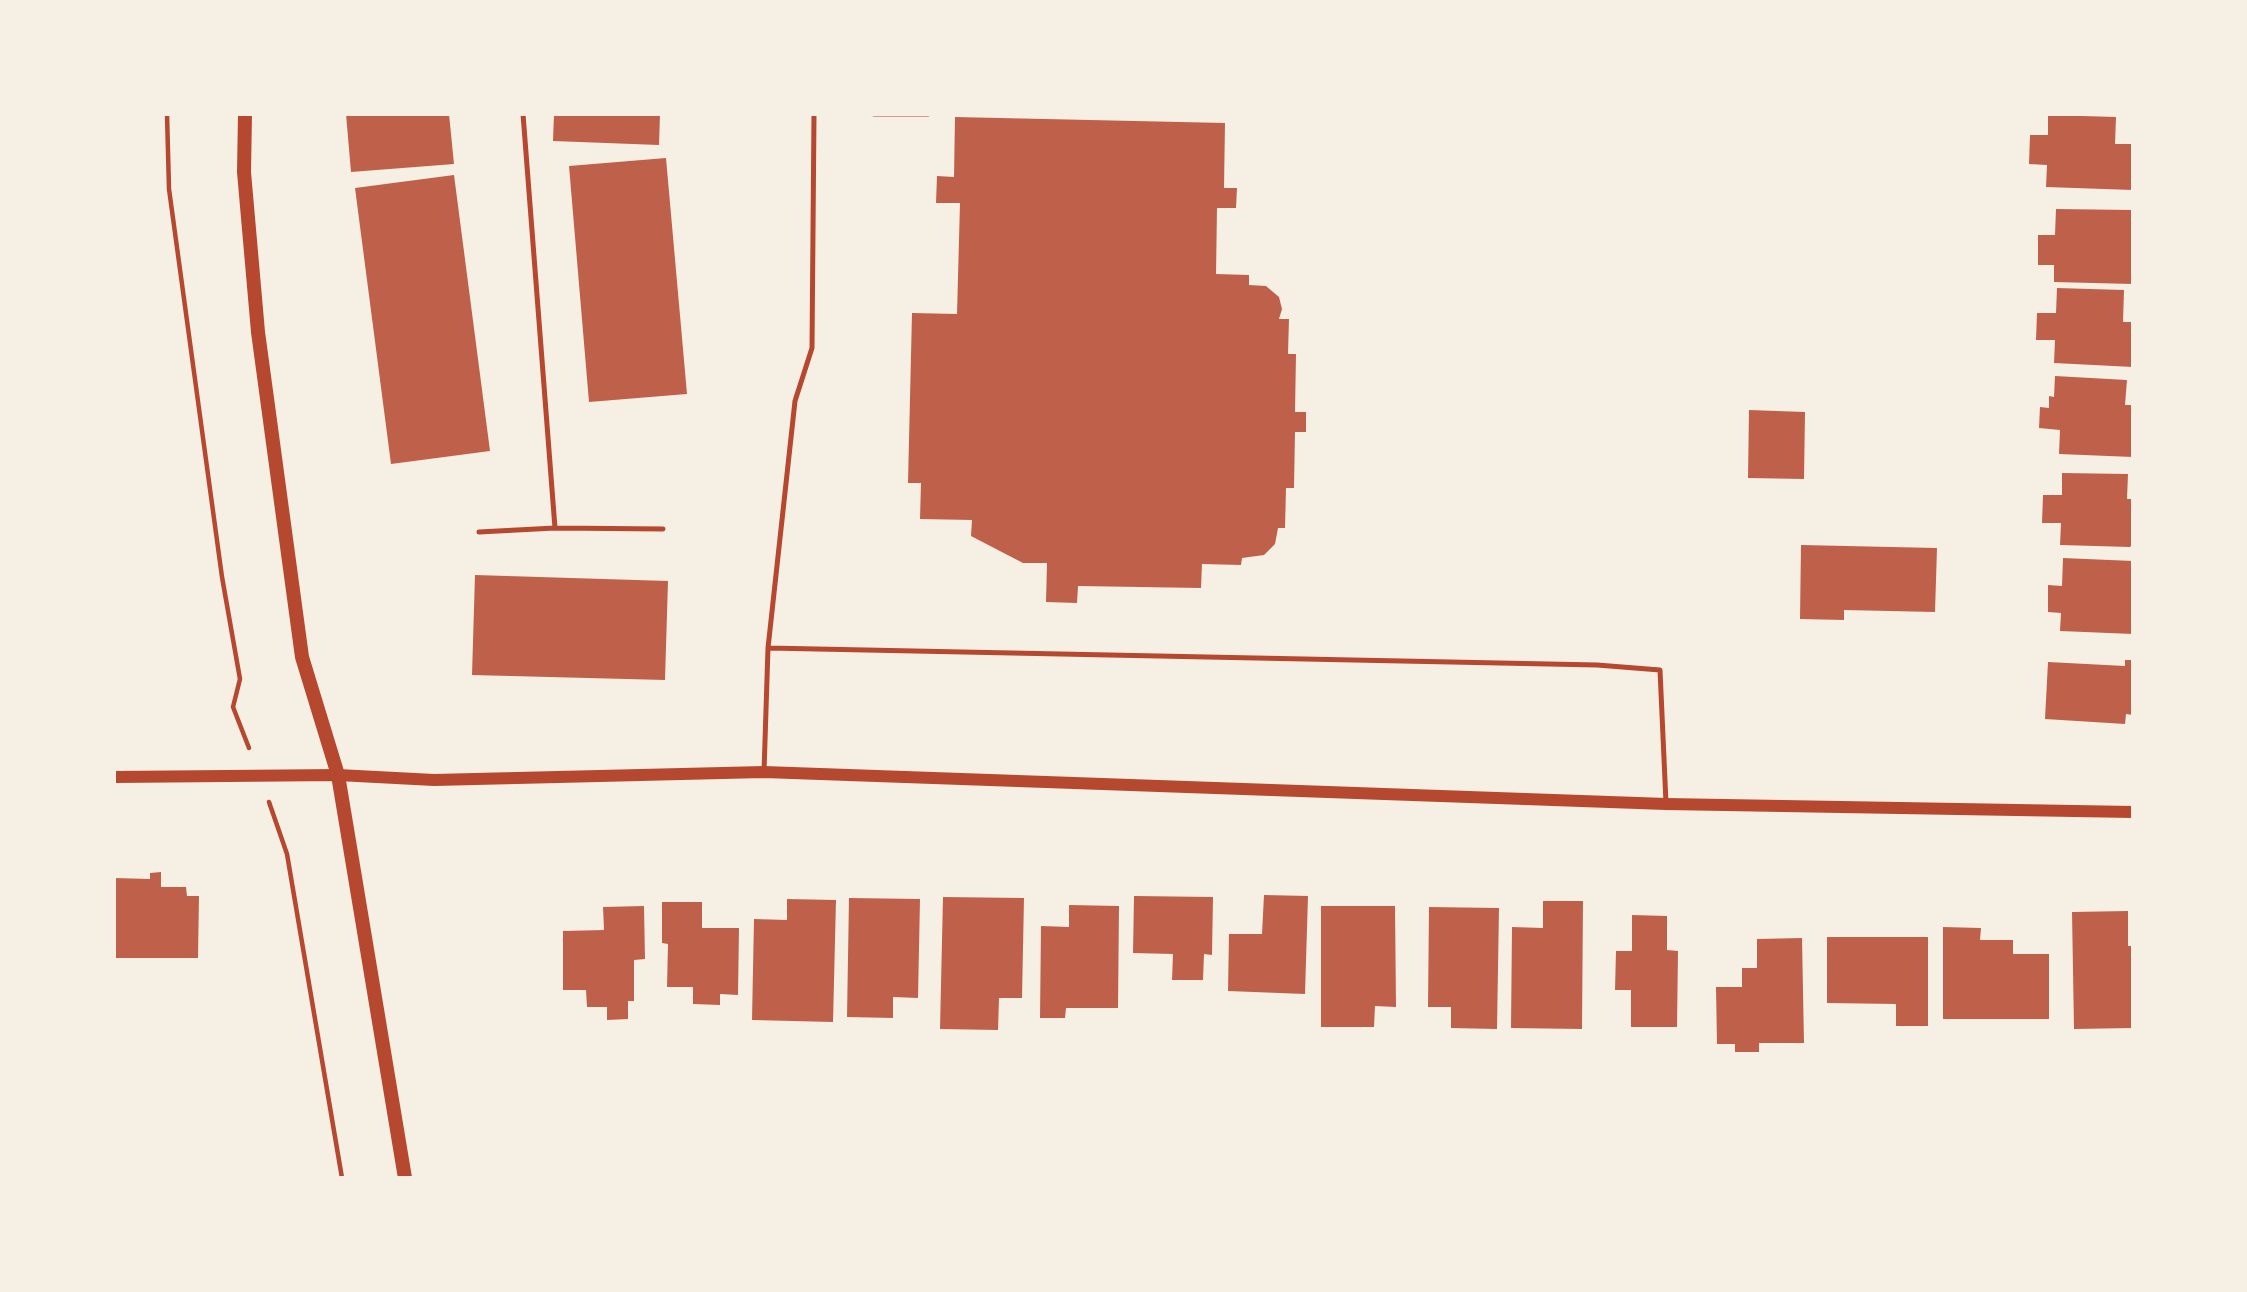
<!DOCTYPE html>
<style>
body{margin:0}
#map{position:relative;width:2247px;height:1292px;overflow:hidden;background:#f6efe4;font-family:Raleway,sans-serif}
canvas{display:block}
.frame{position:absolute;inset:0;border:116px solid #f6efe4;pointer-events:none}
</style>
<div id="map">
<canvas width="2247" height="1292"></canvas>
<div class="frame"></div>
</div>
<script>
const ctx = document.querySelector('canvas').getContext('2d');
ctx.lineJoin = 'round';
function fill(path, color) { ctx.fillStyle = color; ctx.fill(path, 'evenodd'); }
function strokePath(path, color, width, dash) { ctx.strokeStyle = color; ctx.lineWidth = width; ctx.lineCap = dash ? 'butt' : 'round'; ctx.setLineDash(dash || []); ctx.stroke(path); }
fill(new Path2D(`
 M346 114H449L454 164 351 172Z
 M554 114H660L659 145 553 141Z
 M2048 115 2116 117 2115 144H2133V190L2046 187 2047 165 2029 164 2030 135H2048Z
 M955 117 1225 123 1224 188H1237L1236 208H1217L1216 274 1249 275V285L1266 286 1279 297 1282 309 1279 319H1289L1288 354H1296L1295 412H1306V432H1295L1294 488H1286L1285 528H1278L1275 544 1264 555 1242 558 1241 565 1202 564 1201 588 1078 586 1077 603 1046 602 1047 563H1023L971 536 972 520 920 519 921 483H908L912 313 957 314 960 203H936L937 176 954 177Z
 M666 158 687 394 589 402 569 166Z
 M454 175 490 451 391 464 355 188Z
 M2056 209 2133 210V284L2054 282V265H2038V235H2055Z
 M2057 288 2124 290 2123 322H2133V367L2054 363 2055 340H2036L2037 313H2056Z
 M2055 376 2127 380 2125 405H2133V457L2059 454 2060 430 2039 428 2040 407 2049 408V396L2054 397Z
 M1749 410 1805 412 1804 479 1748 478Z
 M2062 473 2128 474 2127 499H2133V543L2130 547 2060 545 2061 523H2042L2043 495H2062Z
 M1801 545 1937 548 1935 612 1844 610V620L1800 619Z
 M2063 558 2133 561V634L2060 631 2061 613 2048 612V585L2062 586Z
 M475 575 668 581 665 680 472 675Z
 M2125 660H2133V715L2126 714 2125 724 2045 719 2048 662 2125 666Z
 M161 872V887H186L187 896H199L198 958H114V878L150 879V873Z
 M1264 895 1308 896 1305 994 1228 991 1229 934H1262Z
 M1134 896 1213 897 1212 955 1204 954 1203 980H1172L1173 954 1133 953Z
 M943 897 1024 898 1022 998H999L998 1030 940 1029Z
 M849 898 920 899 918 998 893 997V1018L847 1017Z
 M787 899 836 900 833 1022 752 1020 754 919 787 920Z
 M1543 901H1583L1582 1029 1511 1028 1512 927 1543 928Z
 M662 902H702V928H739L738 995 720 994V1005L693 1004V987H667L668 944 662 943Z
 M1069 905 1119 906 1118 1008H1066L1065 1018H1040L1041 926 1069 927Z
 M644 906 645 959 634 960V1001H628V1019L607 1020V1007H587L586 990H563V931L604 930 603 907Z
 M1321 906H1395L1396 1007 1375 1006 1374 1027H1321Z
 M1429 907 1499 908 1497 1029 1451 1028V1007H1428Z
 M2128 911V946H2133V1028L2074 1029 2072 912Z
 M1632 915 1667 916V950L1678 951 1677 1027H1631V990H1615L1616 951H1632Z
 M1943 927 1981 928 1980 940H2013V954H2049V1019H1943Z
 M1827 937H1928V1026H1896V1004L1827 1003Z
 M1802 938 1804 1043H1759V1052H1735V1044H1717L1716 987H1742V968H1757V939Z`), '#bf614a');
strokePath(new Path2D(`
 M167 114 169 189 222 577 240 679 233 707 249 748
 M269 802 287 854 342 1178`), '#b5482f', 4.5);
strokePath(new Path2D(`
 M523 114 555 528 663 529
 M874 114H928
 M479 532 555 528
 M768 648 1597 665 1660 670 1666 803
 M764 772 768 648 795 401 812 348 814 114`), '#b5482f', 5);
strokePath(new Path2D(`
 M114 777 338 775 434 780 764 772 1666 804 2133 812`), '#b5482f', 12);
strokePath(new Path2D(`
 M245 114 244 172 258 332 302 657 338 775 405 1178`), '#b5482f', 14);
</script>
